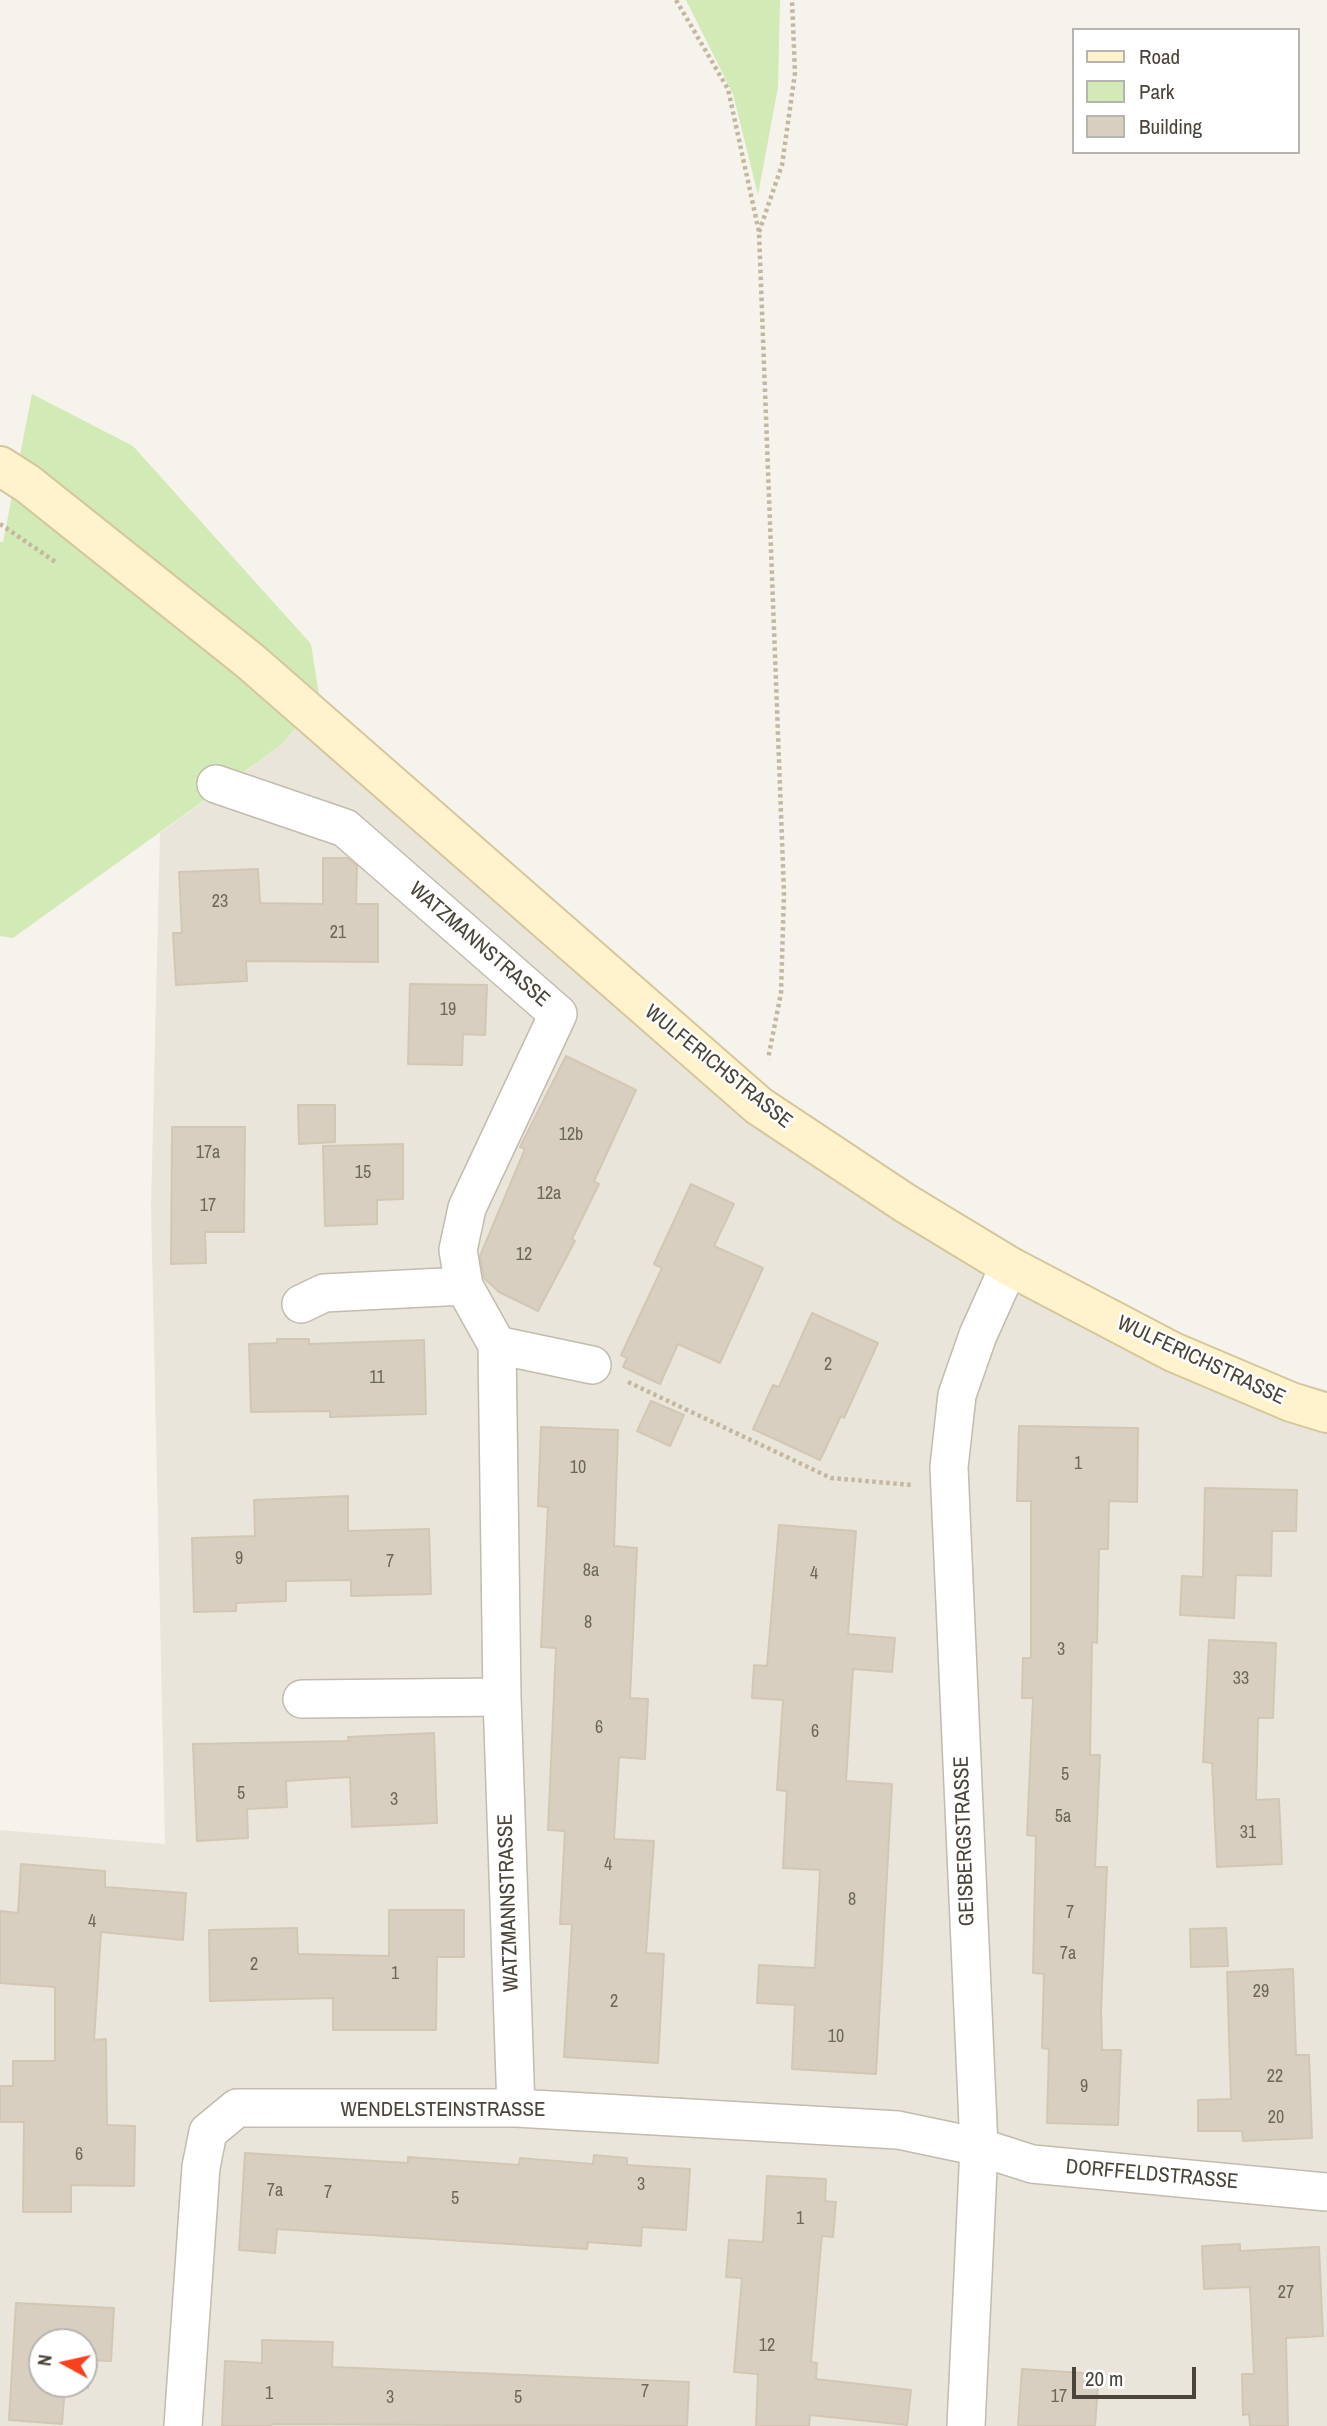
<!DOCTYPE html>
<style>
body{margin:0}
#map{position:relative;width:1327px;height:2426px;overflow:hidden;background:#f6f3ec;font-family:"Archivo Narrow",sans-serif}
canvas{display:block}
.legend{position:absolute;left:1072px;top:28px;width:228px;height:126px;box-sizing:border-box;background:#fff;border:2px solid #b7b4b0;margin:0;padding:9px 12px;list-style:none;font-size:21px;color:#4b4439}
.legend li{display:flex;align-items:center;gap:14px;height:35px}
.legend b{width:35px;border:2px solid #b7b4b0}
.north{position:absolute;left:28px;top:2328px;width:70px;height:70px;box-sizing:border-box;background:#fff;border:2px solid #b7b4b0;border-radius:50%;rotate:278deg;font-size:19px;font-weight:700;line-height:28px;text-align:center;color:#4b4439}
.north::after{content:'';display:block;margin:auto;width:24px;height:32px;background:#fc3f1d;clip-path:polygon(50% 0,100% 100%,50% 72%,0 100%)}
.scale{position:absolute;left:1072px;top:2367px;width:124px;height:32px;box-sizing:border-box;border:4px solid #4b4439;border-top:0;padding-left:9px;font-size:21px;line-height:24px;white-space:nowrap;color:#4b4439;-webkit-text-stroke:5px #fff;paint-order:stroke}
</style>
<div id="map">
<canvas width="1327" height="2426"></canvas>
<ul class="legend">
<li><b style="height:9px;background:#fff3cd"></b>Road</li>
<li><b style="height:19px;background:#d2eab5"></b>Park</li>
<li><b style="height:19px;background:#d8cfc1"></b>Building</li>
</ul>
<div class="north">N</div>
<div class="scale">20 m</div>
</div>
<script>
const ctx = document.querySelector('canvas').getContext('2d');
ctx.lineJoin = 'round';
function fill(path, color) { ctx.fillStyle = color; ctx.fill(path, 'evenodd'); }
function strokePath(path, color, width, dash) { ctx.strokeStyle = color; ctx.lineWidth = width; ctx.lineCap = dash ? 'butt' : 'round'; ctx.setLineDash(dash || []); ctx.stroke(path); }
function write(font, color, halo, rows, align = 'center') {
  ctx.font = font + ' "Archivo Narrow",sans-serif'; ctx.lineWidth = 5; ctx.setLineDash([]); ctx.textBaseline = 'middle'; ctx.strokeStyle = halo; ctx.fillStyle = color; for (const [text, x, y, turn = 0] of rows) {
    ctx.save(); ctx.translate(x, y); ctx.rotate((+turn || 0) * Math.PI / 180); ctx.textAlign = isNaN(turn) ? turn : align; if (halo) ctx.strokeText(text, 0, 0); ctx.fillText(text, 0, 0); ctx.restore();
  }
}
fill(new Path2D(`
 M310 714 905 1203 1327 1413V2426H0V1830L165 1844 151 1207 160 833 281 745ZM42 2342H84V2384H42Z`), '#eae5da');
fill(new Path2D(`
 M686 0H780L778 87 758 195 733 94Z
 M32 394 133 446 311 644 320 701 281 745 13 938 0 936V542H3Z`), '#d2eab5');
const building = new Path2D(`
 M323 858H348L357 866 356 904H378V962L246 961 247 981 176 985 173 933H182L179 872 258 869 260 903 323 904Z
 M410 984 487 985 485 1035 463 1034 462 1065 408 1064Z
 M566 1056 636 1090 594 1181 599 1184 572 1239 575 1241 538 1311 499 1292 484 1278 480 1256 525 1149 520 1147Z
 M298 1105H335V1142L299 1144Z
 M172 1127H245L244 1232H205L206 1263 171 1264Z
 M403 1144V1199L377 1200V1224L325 1226 323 1146Z
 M691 1184 734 1204 714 1246 763 1268 720 1363 678 1344 660 1384 623 1367 627 1358 621 1355 662 1268 654 1264Z
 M812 1313 878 1343 844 1418 841 1416 820 1460 753 1429 773 1385 779 1387Z
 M277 1339H309V1344L424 1340 426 1414 330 1417V1411L251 1412 249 1344 277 1343Z
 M651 1401 684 1415 670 1446 637 1431Z
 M1019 1426 1138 1428 1137 1502 1109 1501 1108 1549H1099L1097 1643 1092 1642 1090 1755H1100L1095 1867H1107L1101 2010 1102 2050H1121L1118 2125 1047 2123 1049 2049 1042 2048 1044 1974 1033 1973 1036 1836 1027 1835 1033 1698H1022L1023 1658H1031V1501H1017Z
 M541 1427 618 1430 614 1546 637 1548 630 1698 648 1699 645 1759 619 1757 614 1839 654 1841 646 1953 664 1954 658 2063 564 2057 572 1924H560L565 1831 548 1830 556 1648 541 1647 548 1507 538 1506Z
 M1205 1488 1297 1490 1296 1531H1272L1271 1576 1236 1575 1234 1618 1180 1615 1182 1576 1203 1577Z
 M348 1496V1531L429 1529 431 1594 351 1596V1580L286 1581V1601L236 1603V1611L194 1612 192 1538 255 1536 254 1500Z
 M779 1525 856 1531 848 1634 895 1638 892 1672 853 1669 846 1781 892 1784 876 2074 792 2069 795 2005 757 2003 759 1965 815 1968 820 1870 783 1868 787 1791 777 1790 783 1700 752 1698 754 1665 767 1666Z
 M1209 1640 1276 1643 1273 1718H1258L1256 1800 1279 1799 1282 1864 1217 1867 1212 1763 1203 1762Z
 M434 1733 437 1823 352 1827 350 1777 286 1781 287 1807 247 1809 248 1838 197 1841 193 1744 349 1741 348 1737Z
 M21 1864 105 1871V1887L186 1893 183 1940 101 1932 94 2040 106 2039 107 2125 135 2126 134 2186 71 2185V2212H23L24 2122H0V2086H13V2061H55V1987L0 1983V1911L18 1913Z
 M389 1910H464V1957H437L436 2030H333V1998L210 2001 209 1930 297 1928 298 1954 389 1956Z
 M1226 1928 1228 1966 1191 1967 1190 1929Z
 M1293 1969 1296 2055H1309L1312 2138 1243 2141 1242 2131H1198V2100L1231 2099 1227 1972Z
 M245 2153 408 2163V2157L519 2165 520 2158 593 2164 594 2155 627 2158V2165L690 2169 686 2230 642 2227 641 2246 588 2242 587 2249 277 2229 275 2253 239 2250Z
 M767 2176 826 2179 825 2201 836 2202 833 2237 822 2236 820 2256 811 2362 817 2363 816 2379 911 2390 907 2425 810 2415 809 2426H756L758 2374 734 2372 742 2278 726 2277 729 2240 763 2242Z
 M1240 2244V2251L1319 2247 1323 2336 1286 2338 1288 2426H1250L1249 2414 1243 2415 1242 2374H1254L1250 2287 1204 2289 1202 2246Z
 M16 2303 114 2308 111 2361 89 2360 88 2388 65 2387 62 2424 9 2420ZM42 2342H84V2384H42Z
 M262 2340 333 2342 332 2367 689 2382 687 2426 271 2424V2426H222L225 2361 262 2363Z
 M1022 2369 1099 2374 1095 2426H1018Z`);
fill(building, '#d8cfc1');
strokePath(building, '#d3c7b4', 2);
const street = new Path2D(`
 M216 784 345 828 558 1014 467 1208 458 1250 464 1286 497 1345 592 1365
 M301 1304 324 1293 464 1286
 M497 1345 502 1697 516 2108
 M302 1699 502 1697
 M183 2426 201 2167 208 2132 237 2108H516L898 2130 979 2147 1032 2164 1327 2192
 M966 2426 979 2147 949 1467 957 1395 978 1335 1009 1266`);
const secondary = new Path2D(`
 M0 466 28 484 250 661 759 1106 905 1203 1009 1266 1173 1352 1291 1402 1327 1413`);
strokePath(street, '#c2bbae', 40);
strokePath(secondary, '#d6c79b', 42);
strokePath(new Path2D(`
 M676 0 728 89 759 232 784 893 781 993 768 1059
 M759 232 782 165 795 73 792 0
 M0 524 57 563
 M628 1382 831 1478 912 1485`), '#c4b79f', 4.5, [3.5, 3.5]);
strokePath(street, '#fff', 37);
strokePath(secondary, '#fff3cd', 38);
write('18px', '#6e675b', null, [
 ["23",220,902],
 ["21",338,933],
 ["19",448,1010],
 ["12b",571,1135],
 ["17a",208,1153],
 ["15",363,1173],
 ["12a",549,1194],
 ["17",208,1206],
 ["12",524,1255],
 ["2",828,1365],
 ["11",377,1378],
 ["1",1078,1464],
 ["10",578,1468],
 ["9",239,1559],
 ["7",390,1562],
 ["8a",591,1571],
 ["4",814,1574],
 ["8",588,1623],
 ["3",1061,1650],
 ["33",1241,1679],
 ["6",599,1728],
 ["6",815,1732],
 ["5",1065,1775],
 ["5",241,1794],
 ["3",394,1800],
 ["5a",1063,1817],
 ["31",1248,1833],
 ["4",608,1865],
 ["8",852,1900],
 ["7",1070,1913],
 ["4",92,1922],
 ["7a",1068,1954],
 ["2",254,1965],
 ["1",395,1974],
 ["29",1261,1992],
 ["2",614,2002],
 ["10",836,2037],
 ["22",1275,2077],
 ["9",1084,2087],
 ["20",1276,2118],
 ["6",79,2155],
 ["3",641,2185],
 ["7a",275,2191],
 ["7",328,2193],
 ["5",455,2199],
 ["1",800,2219],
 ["27",1286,2293],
 ["12",767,2346],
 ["7",645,2392],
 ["1",269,2394],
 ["17",1059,2397],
 ["3",390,2398],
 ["5",518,2398]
]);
write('21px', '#4b4439', '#fff', [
 ["WATZMANNSTRASSE",479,945,41],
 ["WULFERICHSTRASSE",718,1067,39],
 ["WULFERICHSTRASSE",1201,1361,25],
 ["GEISBERGSTRASSE",965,1841,-92],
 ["WATZMANNSTRASSE",509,1903,-92],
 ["WENDELSTEINSTRASSE",443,2110],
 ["DORFFELDSTRASSE",1152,2175,5]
]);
</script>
